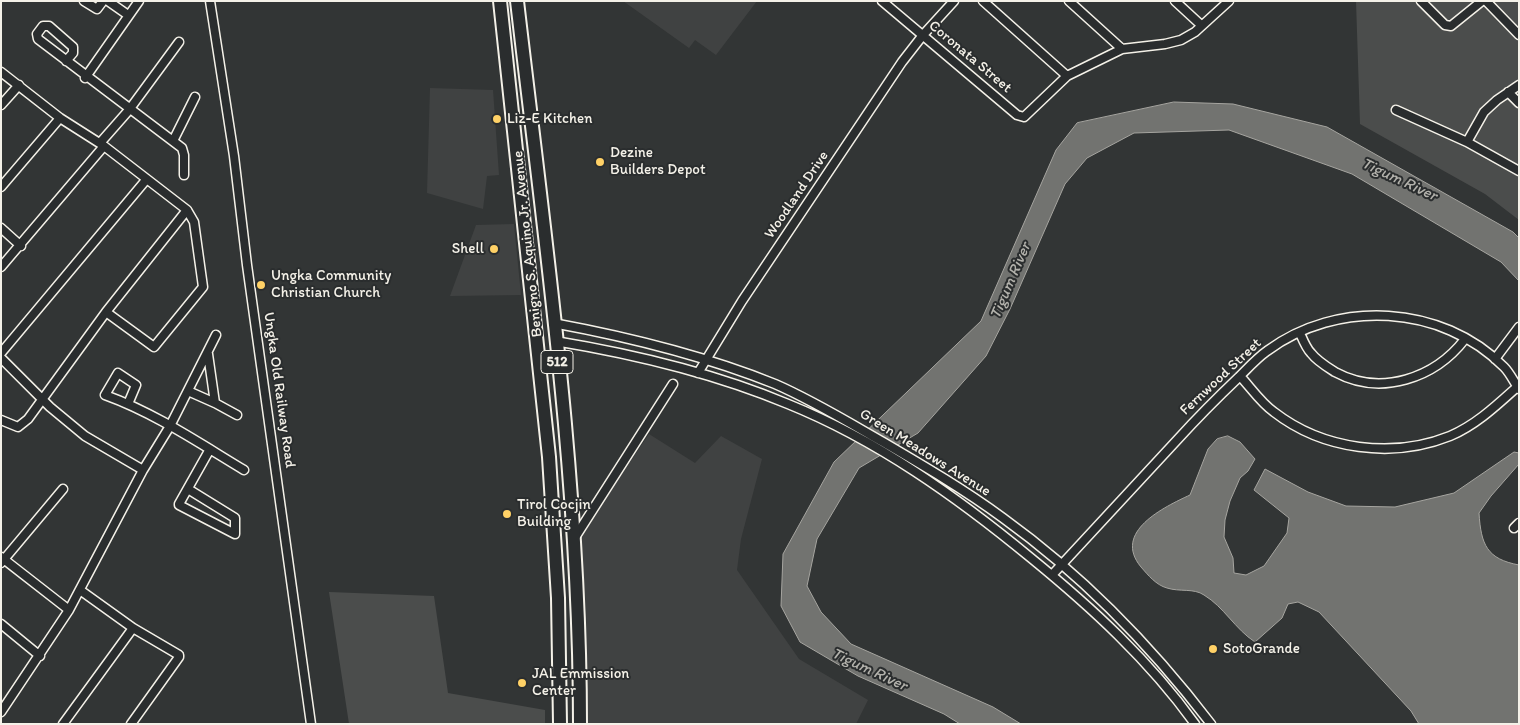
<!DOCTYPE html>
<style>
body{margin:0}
#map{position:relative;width:1520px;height:725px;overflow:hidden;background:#323535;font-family:Itim,sans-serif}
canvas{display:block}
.frame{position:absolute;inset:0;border:2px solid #f4f1e8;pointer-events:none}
</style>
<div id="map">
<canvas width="1520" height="725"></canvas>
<div class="frame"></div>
</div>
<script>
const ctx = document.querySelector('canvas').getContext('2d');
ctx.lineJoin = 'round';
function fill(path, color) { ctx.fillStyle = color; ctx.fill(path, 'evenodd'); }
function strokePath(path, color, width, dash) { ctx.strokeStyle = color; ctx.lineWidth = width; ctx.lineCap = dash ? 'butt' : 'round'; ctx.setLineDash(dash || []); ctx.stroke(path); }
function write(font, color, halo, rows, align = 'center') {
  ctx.font = font + ' Itim,sans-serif'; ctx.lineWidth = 4; ctx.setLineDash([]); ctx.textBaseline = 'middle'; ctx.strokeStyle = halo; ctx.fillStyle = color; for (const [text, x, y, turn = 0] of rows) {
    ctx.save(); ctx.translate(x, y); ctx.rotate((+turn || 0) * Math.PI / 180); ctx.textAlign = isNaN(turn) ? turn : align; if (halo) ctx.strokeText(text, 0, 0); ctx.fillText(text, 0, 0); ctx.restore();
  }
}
fill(new Path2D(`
 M623 1H757L716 55 695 40 689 48Z
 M430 88 493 90 499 175 487 176 483 209 427 193Z
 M514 224 521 295 450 296 476 225Z
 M649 434 695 463 721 436 762 459 741 539 737 570 799 659 868 700 856 724H587L586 610 580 536Z`), '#404242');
fill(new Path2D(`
 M1356 1H1519V220L1485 194 1360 124Z
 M329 592 434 596 448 693 545 710V724H349Z`), '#4b4d4c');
const water = new Path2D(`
 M1174 102 1233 104 1327 127 1513 232 1519 238V281L1501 262 1352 174 1229 130 1134 133 1087 158 1065 184 1010 309 986 356 918 433 859 468 817 539 807 586 821 612 851 644 993 707 1021 724H960L944 714 858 676 800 642 781 606 783 554 834 462 981 321 1056 150 1077 123Z
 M1228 436 1240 442 1255 459 1248 471 1240 478 1230 501 1225 520 1224 537 1233 558 1234 573 1246 575 1264 566 1287 533 1289 518 1254 490 1265 469 1308 492 1346 506 1395 507 1454 493 1514 452 1519 453V464L1491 496 1479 513C1481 545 1487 559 1519 565V724H1419L1411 711 1319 612 1298 602 1288 604 1282 618 1255 642C1235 629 1224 607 1204 595 1194 588 1179 592 1167 588 1156 585 1148 575 1141 567 1112 532 1164 507 1190 495L1208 449 1217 439Z`);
fill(water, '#727370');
strokePath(water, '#a6a5a0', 1);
const street = new Path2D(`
 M84 1 97 9 103 1
 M108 1 128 15
 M210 1 234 156 247 265 311 724
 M882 1 1017 115 1024 117 1067 76 1122 49 1165 44 1181 40 1195 32 1229 1
 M983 1 1067 76
 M1069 1 1122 49
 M1175 1 1201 25
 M1421 1 1445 25 1451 26 1482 1
 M1486 1 1519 35
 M66 61 73 53V47L49 26H43L37 34 38 39 182 148 184 155V175
 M1 72 60 118 104 146 187 210 194 222 203 287 154 347 106 312
 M85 78 139 1
 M1508 92 1519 103
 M1 105 19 85
 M1396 110 1467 142 1519 171
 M173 141 195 97
 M1467 142 1484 112 1497 100 1519 85
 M100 143 129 110 179 42
 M1 187 60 118
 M1 228 21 246
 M1 267 104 146
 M553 323C629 337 703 355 775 384 812 400 848 422 883 442 924 466 965 490 1003 518 1082 575 1152 647 1211 724
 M1300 333C1303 340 1306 348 1311 353 1317 361 1327 367 1335 372 1381 397 1435 378 1465 339
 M555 341C634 354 714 373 788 404 877 440 957 497 1031 558 1091 607 1149 660 1195 724
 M1 353 146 180
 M208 354 215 403 237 415
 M1 358 50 407 85 436 143 470 69 610 1 712
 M1495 359 1519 327
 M698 373 742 301 902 62 923 35 954 1
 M1240 376C1251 388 1261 403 1274 412 1323 450 1393 459 1450 436 1476 425 1497 405 1517 387
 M188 391 215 403
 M128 404 136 385 118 373 105 395C155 413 199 443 244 470
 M1 420 18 427 28 419 106 312 187 210
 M143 470 170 426 216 335
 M188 489 235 518V534L179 505V504L210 449
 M1514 528 1519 523
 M574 539 673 384
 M1 557 69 610
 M1 563 63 489
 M1052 575C1094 530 1136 484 1178 439 1198 417 1218 397 1239 377 1248 368 1257 358 1267 351 1337 299 1442 304 1504 367 1510 373 1514 382 1519 389
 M80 590 133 628 179 655V657L131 724
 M1 624 40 656
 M63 724 133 628`);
const primary = new Path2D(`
 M500 1 549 457 558 598 560 724
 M517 1C545 241 580 482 580 724`);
strokePath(street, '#f4f1e8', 11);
strokePath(primary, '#f4f1e8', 16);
strokePath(street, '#2a2d2e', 8);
strokePath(primary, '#2a2d2e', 12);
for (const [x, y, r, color] of [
 [497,119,5,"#ffd166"],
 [600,162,5,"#ffd166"],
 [494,249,5,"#ffd166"],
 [261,285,5,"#ffd166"],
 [507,514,5,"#ffd166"],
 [1213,649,5,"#ffd166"],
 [522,683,5,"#ffd166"]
]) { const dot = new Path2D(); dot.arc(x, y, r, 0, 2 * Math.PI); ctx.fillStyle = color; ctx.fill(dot); strokePath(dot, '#2a2d2e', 2); }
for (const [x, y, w] of [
 [557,362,32]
]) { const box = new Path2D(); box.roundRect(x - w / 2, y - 11.5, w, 23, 4); ctx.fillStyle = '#2a2d2e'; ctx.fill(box); strokePath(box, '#f4f1e8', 1); }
write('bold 14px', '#f4f1e8', null, [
 ["512",557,362]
]);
write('15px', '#f4f1e8', '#2a2d2e', [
 ["Coronata Street",970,57,40],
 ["Woodland Drive",797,195,-56],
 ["Benigno S. Aquino Jr. Avenue",528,244,-96],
 ["Fernwood Street",1221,377,-43],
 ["Ungka Old Railway Road",279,390,82],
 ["Green Meadows Avenue",925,453,32]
]);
write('15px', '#f4f1e8', '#2a2d2e', [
 ["Liz-E Kitchen",507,119],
 ["Dezine",610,153],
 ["Builders Depot",610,170],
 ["Shell",484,249,"right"],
 ["Ungka Community",271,276],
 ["Christian Church",271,293],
 ["Tirol Cocjin",517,505],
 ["Building",517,522],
 ["SotoGrande",1223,649],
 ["JAL Emmission",532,674],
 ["Center",532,691]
], 'left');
write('italic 16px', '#b3b2ac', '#2a2d2e', [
 ["Tigum River",1399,180,25],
 ["Tigum River",1011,281,-67],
 ["Tigum River",869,670,25]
]);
</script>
